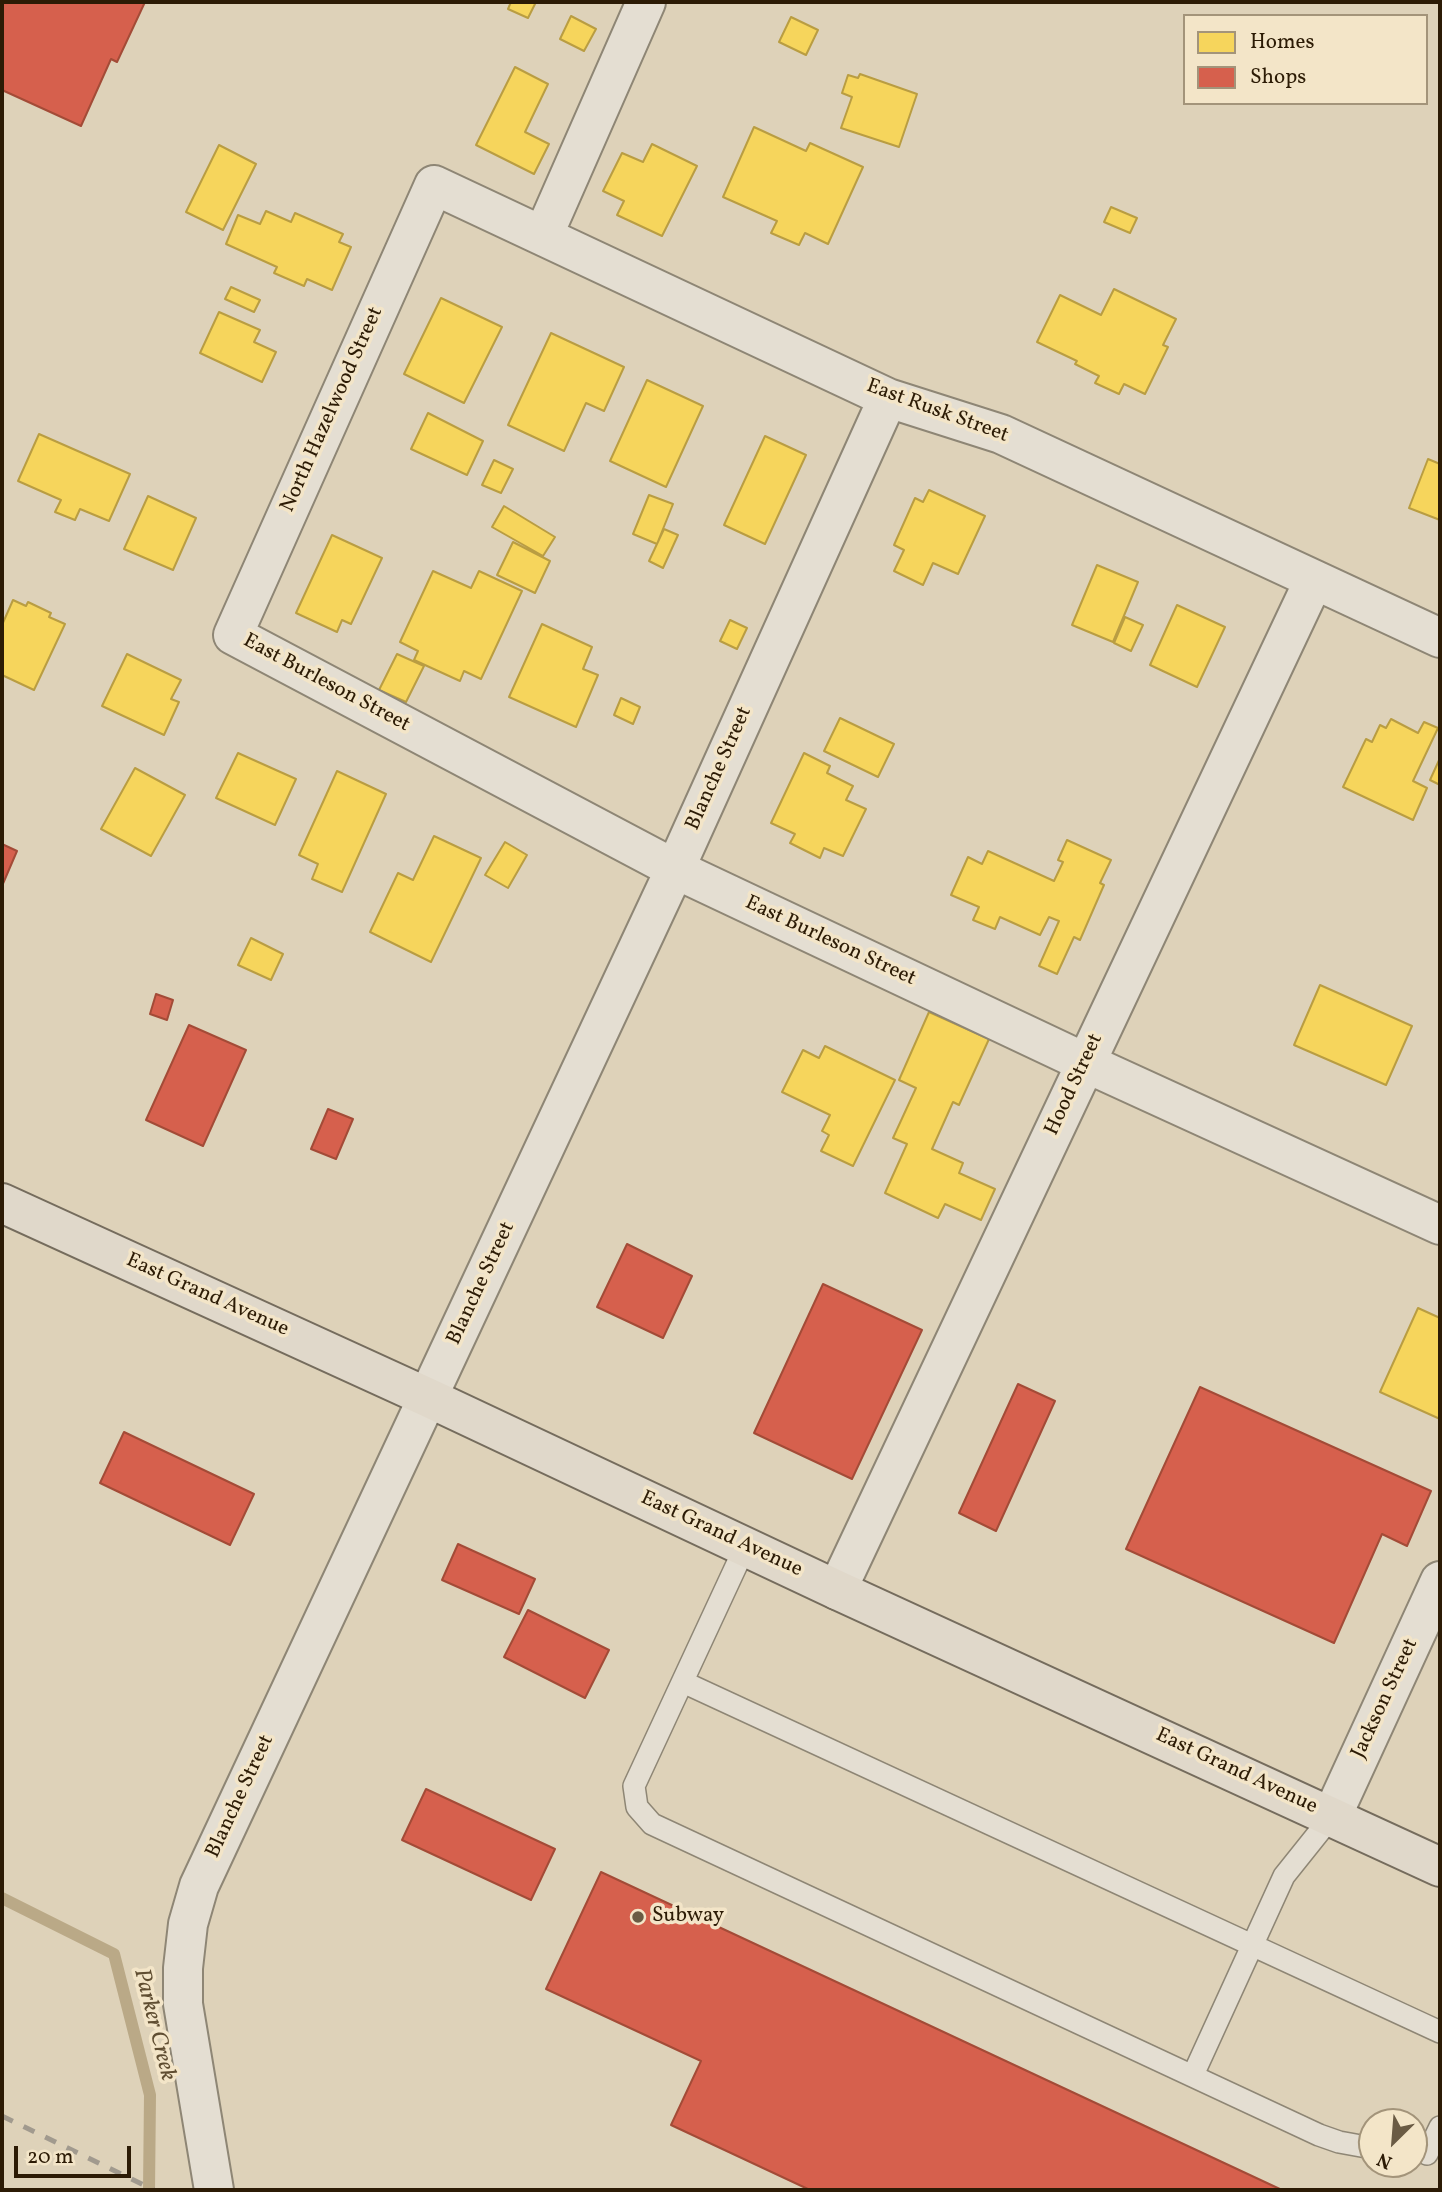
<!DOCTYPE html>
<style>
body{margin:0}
#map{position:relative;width:1442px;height:2192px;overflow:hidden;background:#ded2b9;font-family:Vollkorn,serif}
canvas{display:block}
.frame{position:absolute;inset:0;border:4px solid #2c1b05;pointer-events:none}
.legend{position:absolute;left:1183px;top:14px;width:245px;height:91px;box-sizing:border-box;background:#f3e5c8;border:2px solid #a3947a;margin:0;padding:9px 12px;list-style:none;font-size:21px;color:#2c1b05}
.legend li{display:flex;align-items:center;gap:14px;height:35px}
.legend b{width:35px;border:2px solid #a3947a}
.north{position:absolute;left:1358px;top:2108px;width:70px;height:70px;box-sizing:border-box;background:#f3e5c8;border:2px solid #a3947a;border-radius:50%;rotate:205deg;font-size:19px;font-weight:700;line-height:28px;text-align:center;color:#2c1b05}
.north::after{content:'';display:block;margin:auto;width:24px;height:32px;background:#6a5b44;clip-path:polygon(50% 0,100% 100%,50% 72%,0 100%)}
.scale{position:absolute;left:14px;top:2146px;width:117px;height:32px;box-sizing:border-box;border:4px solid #2c1b05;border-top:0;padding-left:9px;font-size:21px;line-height:24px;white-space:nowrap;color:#2c1b05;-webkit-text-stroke:5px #f3e5c8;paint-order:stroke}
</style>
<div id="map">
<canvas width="1442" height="2192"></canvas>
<div class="frame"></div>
<ul class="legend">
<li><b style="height:19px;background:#f6d55c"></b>Homes</li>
<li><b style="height:19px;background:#d6604d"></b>Shops</li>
</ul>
<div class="north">N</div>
<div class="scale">20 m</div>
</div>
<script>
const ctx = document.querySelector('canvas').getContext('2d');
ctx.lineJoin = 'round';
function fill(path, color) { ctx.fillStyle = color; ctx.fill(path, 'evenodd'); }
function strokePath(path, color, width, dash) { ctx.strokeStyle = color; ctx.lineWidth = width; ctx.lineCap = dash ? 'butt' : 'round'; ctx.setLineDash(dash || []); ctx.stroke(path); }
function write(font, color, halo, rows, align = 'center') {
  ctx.font = font + ' Vollkorn,serif'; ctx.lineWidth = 7; ctx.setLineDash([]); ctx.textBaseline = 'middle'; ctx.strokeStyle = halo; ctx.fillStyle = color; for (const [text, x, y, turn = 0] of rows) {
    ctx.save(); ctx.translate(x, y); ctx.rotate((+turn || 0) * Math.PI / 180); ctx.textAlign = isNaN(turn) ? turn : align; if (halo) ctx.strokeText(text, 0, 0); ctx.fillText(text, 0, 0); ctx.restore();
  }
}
const homes = new Path2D(`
 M511 2H536L528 18 508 9Z
 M571 16 596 29 584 51 560 39Z
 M791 17 818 30 806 55 779 42Z
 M515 67 548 84 525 132 549 144 534 174 476 145Z
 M860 74 917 94 899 147 841 128 852 97 842 93 848 75 858 78Z
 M754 127 806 151 810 143 863 167 828 244 805 233 799 245 771 233 777 221 723 197Z
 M652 144 697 166 662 236 617 215 624 201 603 191 622 153 643 162Z
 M219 145 256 164 223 230 186 212Z
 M1111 207 1137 218 1130 233 1104 222Z
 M266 211 291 222 295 213 343 234 339 242 351 247 332 290 307 279 304 286 274 273 277 267 226 244 238 215 260 224Z
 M231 287 260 300 254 312 225 299Z
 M1114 289 1176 319 1163 345 1168 347 1145 394 1124 384 1119 394 1095 383 1099 376 1075 364 1077 361 1037 342 1060 295 1101 315Z
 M441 298 502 327 464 403 404 374Z
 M219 312 260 330 254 342 276 352 262 382 200 353Z
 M551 333 624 367 604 411 586 403 564 451 508 425Z
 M647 380 703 406 666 487 610 461Z
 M428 413 483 441 467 475 411 449Z
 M39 434 130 474 109 521 80 509 75 520 55 512 61 500 18 481Z
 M765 436 806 455 765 544 724 525Z
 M1428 459 1440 464V520L1409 508Z
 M494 460 513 469 501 493 482 485Z
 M929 490 985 516 958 574 933 563 923 585 894 571 904 550 894 545 915 498 923 502Z
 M649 495 673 504 657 544 633 534Z
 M148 496 196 518 173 570 124 549Z
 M504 506 555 537 543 556 492 527Z
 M664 529 678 535 663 568 649 561Z
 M332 535 382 558 351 624 342 620 337 632 296 613Z
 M513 542 550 561 535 593 497 575Z
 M1097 565 1138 582 1113 642 1072 625Z
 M433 571 471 588 479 571 522 591 481 679 464 671 460 681 414 660 418 651 400 642Z
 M13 600 26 606 28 602 51 613 49 617 65 624 34 690 2 675V625Z
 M1177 605 1225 627 1197 687 1150 665Z
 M1125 617 1143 625 1131 651 1114 643Z
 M730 620 747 628 737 649 720 641Z
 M542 624 592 647 583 669 598 675 576 727 509 697Z
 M127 654 181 680 171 699 179 702 164 735 102 706Z
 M397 654 424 666 406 702 379 690Z
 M621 698 640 707 633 724 614 715Z
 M840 718 894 744 878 777 824 751Z
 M1391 719 1418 733 1424 722 1438 728 1413 781 1427 788 1413 820 1343 787 1366 739 1372 742 1380 725 1386 728Z
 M238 753 296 779 275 825 216 798Z
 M804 753 830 766 827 773 853 786 846 800 866 809 843 856 824 848 820 858 790 843 795 834 771 823Z
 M1440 758V785L1430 780Z
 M135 768 185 795 151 856 101 829Z
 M337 771 386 794 342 892 312 879 318 864 299 855Z
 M434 836 481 858 431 962 370 932 398 873 413 880Z
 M1067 840 1111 860 1100 883 1104 885 1080 940 1074 937 1057 974 1039 966 1059 921 1049 917 1040 935 1000 917 995 929 973 920 979 907 951 895 968 857 982 864 988 851 1054 881 1063 862 1058 860Z
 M505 842 527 855 508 888 485 875Z
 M251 938 283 954 271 980 238 965Z
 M1320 985 1412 1026 1386 1085 1294 1045Z
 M929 1012 989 1039 959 1105 953 1102 932 1149 963 1163 959 1173 995 1189 981 1220 945 1204 938 1218 885 1193 907 1144 893 1138 916 1088 899 1080Z
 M825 1046 895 1080 853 1166 821 1151 829 1135 822 1131 830 1115 782 1092 803 1050 819 1058Z
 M1418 1308 1440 1318V1419L1380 1392Z`);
fill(homes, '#f6d55c');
strokePath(homes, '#b99d42', 2);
const shops = new Path2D(`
 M2 2H145L117 62 111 59 81 126 2 90Z
 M2 844 17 851 2 886Z
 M156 994 173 1000 167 1020 150 1014Z
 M189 1025 246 1050 203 1146 146 1120Z
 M328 1109 353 1119 336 1159 311 1149Z
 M627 1244 692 1276 663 1338 597 1307Z
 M823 1284 922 1330 852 1479 754 1433Z
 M1018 1384 1055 1401 996 1531 959 1513Z
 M1200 1387 1431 1491 1407 1546 1382 1534 1334 1643 1126 1549Z
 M124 1432 254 1494 230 1545 100 1483Z
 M458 1544 535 1579 519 1614 442 1580Z
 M528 1610 609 1650 585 1698 504 1657Z
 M426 1789 555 1849 531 1900 402 1840Z
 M601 1872 1282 2190H810L671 2125 701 2061 546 1989Z`);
fill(shops, '#d6604d');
strokePath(shops, '#a34b37', 2);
strokePath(new Path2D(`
 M2 1898 114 1954 150 2095 149 2190`), '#baa987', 12);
const lane = new Path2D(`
 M745 1547 634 1786 637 1807 652 1824 1319 2135 1339 2142 1372 2148
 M683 1682 1440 2032
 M1193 2075 1284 1876 1332 1816
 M1427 2154 1440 2127`);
const street = new Path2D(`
 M543 236 646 2
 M1440 638 1001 434 888 398 434 185 233 635 675 869 1086 1063 1440 1225
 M837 1590 1314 580
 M1332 1816 1440 1581
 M214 2190 183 2004V1968L188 1924 199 1886 675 869 888 398`);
const highway = new Path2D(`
 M2 1203 429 1398 837 1590 1440 1867`);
strokePath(lane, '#8e8675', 24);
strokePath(street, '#8e8675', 42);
strokePath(highway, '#756c5d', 42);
strokePath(lane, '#e4ded2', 21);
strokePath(street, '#e4ded2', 38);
strokePath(highway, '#e0d8ca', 38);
strokePath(new Path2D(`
 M2 2116 154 2190`), '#a19a8e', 5, [12, 12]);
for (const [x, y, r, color] of [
 [638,1917,7,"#6a5b44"]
]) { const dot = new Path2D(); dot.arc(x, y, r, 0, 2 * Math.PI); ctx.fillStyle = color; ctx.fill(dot); strokePath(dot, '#f3e5c8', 2.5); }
write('21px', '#2c1b05', '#f3e5c8', [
 ["North Hazelwood Street",333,410,-66],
 ["East Rusk Street",937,412,20],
 ["East Burleson Street",326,684,28],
 ["Blanche Street",720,769,-66],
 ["East Burleson Street",830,942,25],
 ["Hood Street",1075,1085,-65],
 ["Blanche Street",482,1284,-65],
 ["East Grand Avenue",207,1296,24],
 ["East Grand Avenue",721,1535,25],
 ["Jackson Street",1386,1699,-65],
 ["East Grand Avenue",1236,1772,25],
 ["Blanche Street",241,1797,-65]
]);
write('21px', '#2c1b05', '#f3e5c8', [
 ["Subway",652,1917]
], 'left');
write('italic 23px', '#5f4d31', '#f3e5c8', [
 ["Parker Creek",153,2025,76]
]);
</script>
